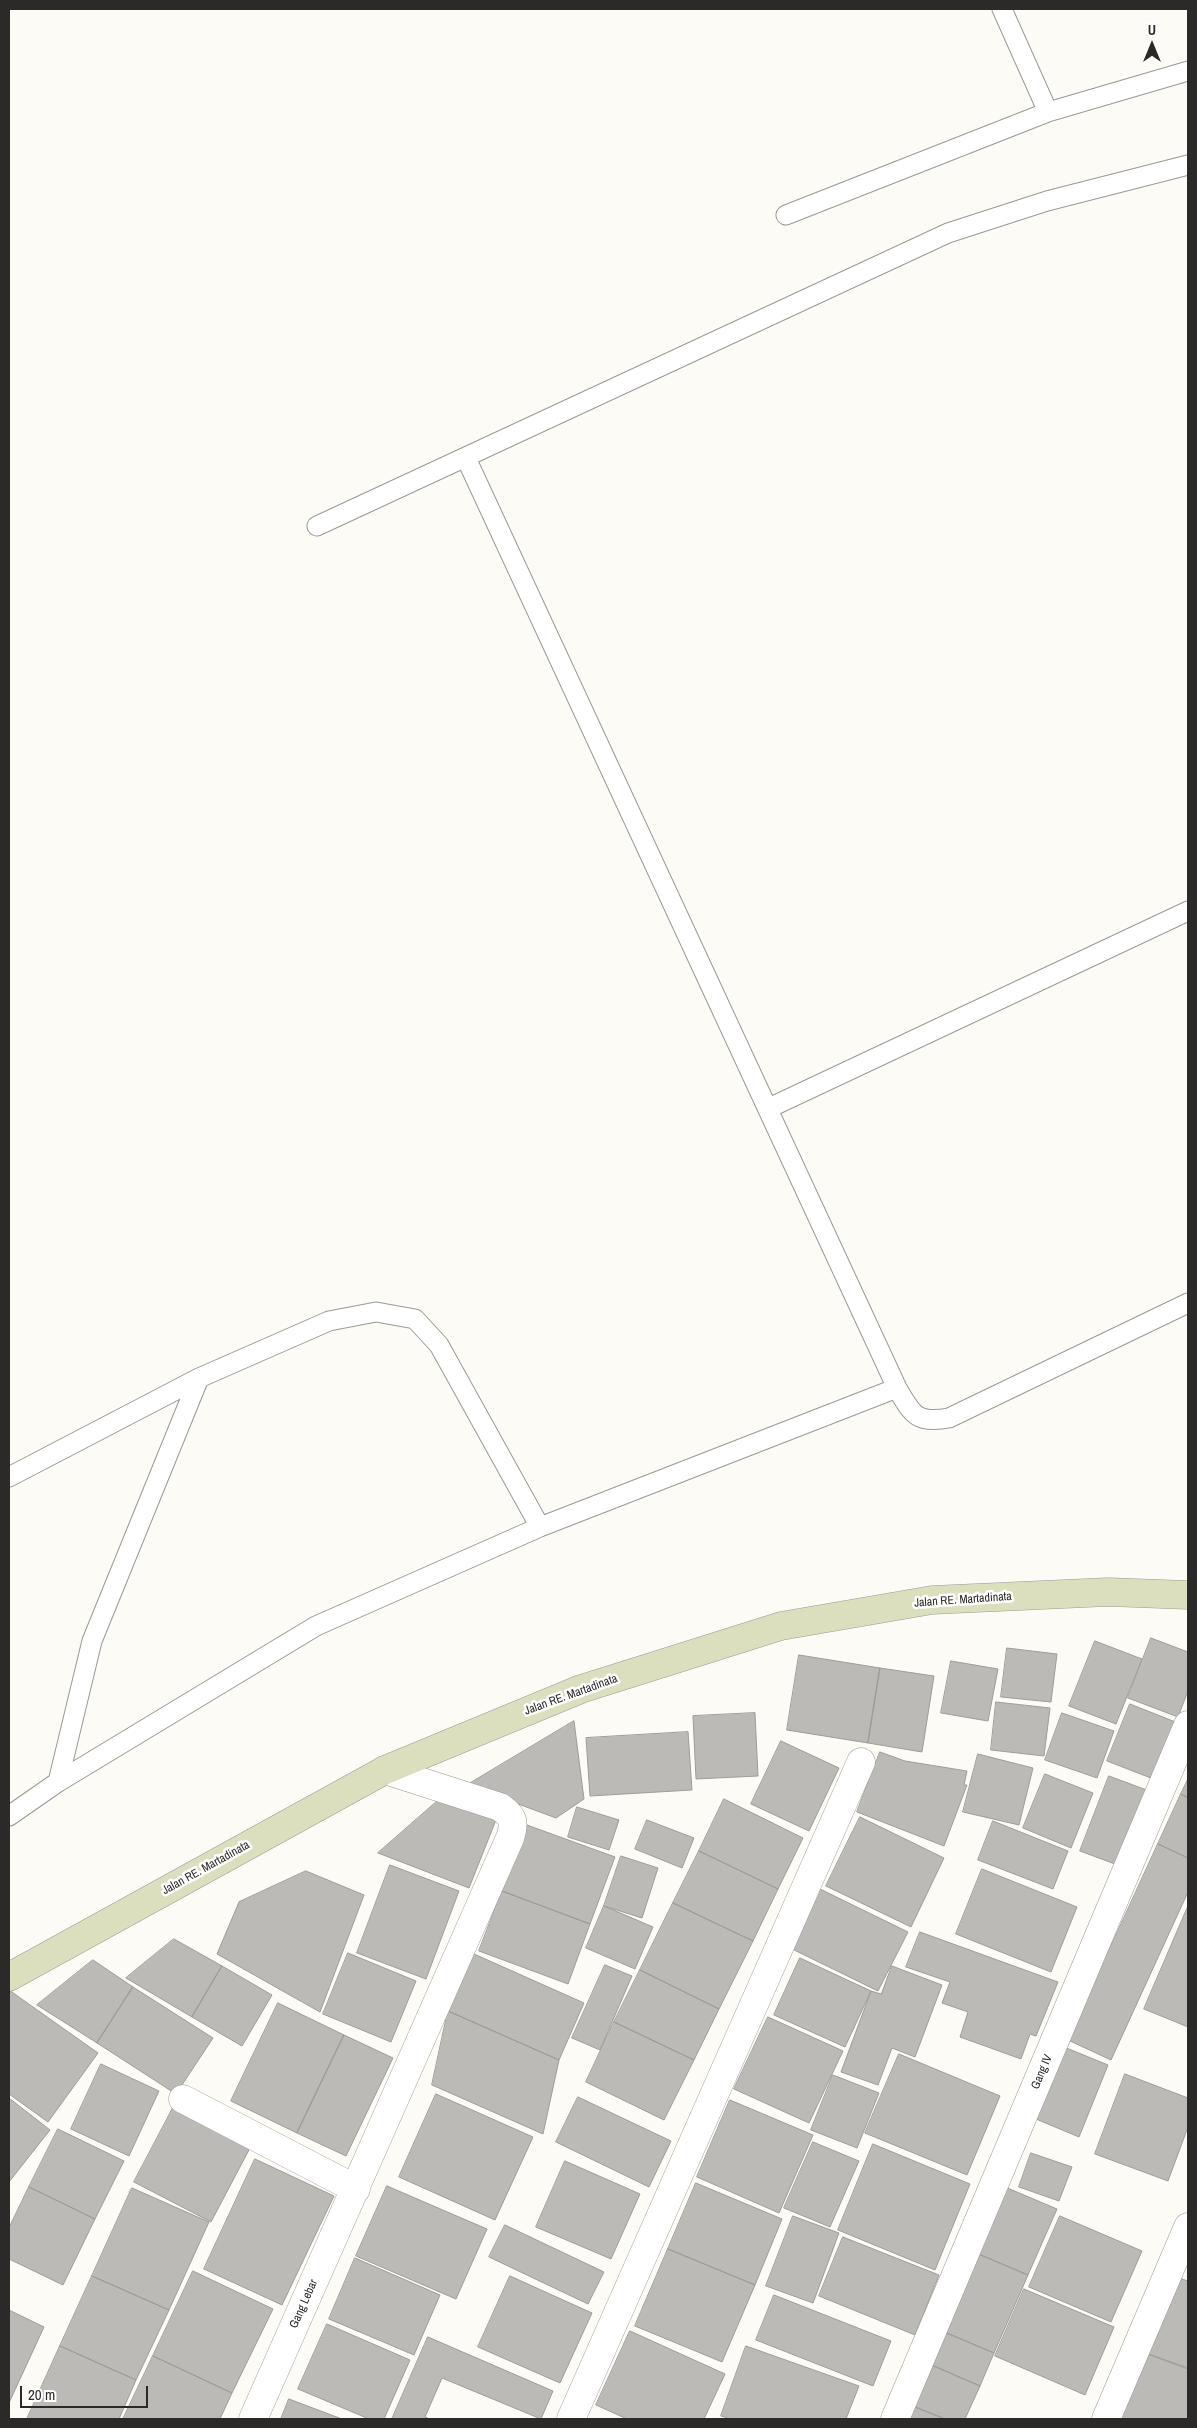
<!DOCTYPE html>
<style>
body{margin:0}
#map{position:relative;width:1197px;height:2428px;overflow:hidden;background:#fcfbf6;font-family:"Archivo Narrow",sans-serif}
canvas{display:block}
.frame{position:absolute;inset:0;border:10px solid #2b2a29;pointer-events:none}
.north{position:absolute;left:1127px;top:20px;width:50px;height:50px;-webkit-text-stroke:4px #fff;paint-order:stroke;rotate:0deg;font-size:14px;font-weight:700;line-height:20px;text-align:center;color:#2b2a29}
.north::after{content:'';display:block;margin:auto;width:18px;height:22px;background:#2b2a29;clip-path:polygon(50% 0,100% 100%,50% 72%,0 100%)}
.scale{position:absolute;left:20px;top:2386px;width:128px;height:22px;box-sizing:border-box;border:2px solid #2b2a29;border-top:0;padding-left:6px;font-size:15px;line-height:18px;white-space:nowrap;color:#2b2a29;-webkit-text-stroke:4px #fff;paint-order:stroke}
</style>
<div id="map">
<canvas width="1197" height="2428"></canvas>
<div class="frame"></div>
<div class="north">U</div>
<div class="scale">20 m</div>
</div>
<script>
const ctx = document.querySelector('canvas').getContext('2d');
ctx.lineJoin = 'round';
function fill(path, color) { ctx.fillStyle = color; ctx.fill(path, 'evenodd'); }
function strokePath(path, color, width, dash) { ctx.strokeStyle = color; ctx.lineWidth = width; ctx.lineCap = dash ? 'butt' : 'round'; ctx.setLineDash(dash || []); ctx.stroke(path); }
function write(font, color, halo, rows, align = 'center') {
  ctx.font = font + ' "Archivo Narrow",sans-serif'; ctx.lineWidth = 5; ctx.setLineDash([]); ctx.textBaseline = 'middle'; ctx.strokeStyle = halo; ctx.fillStyle = color; for (const [text, x, y, turn = 0] of rows) {
    ctx.save(); ctx.translate(x, y); ctx.rotate((+turn || 0) * Math.PI / 180); ctx.textAlign = isNaN(turn) ? turn : align; if (halo) ctx.strokeText(text, 0, 0); ctx.fillText(text, 0, 0); ctx.restore();
  }
}
const building = new Path2D(`
 M1151 1638 1188 1652V1691L1178 1717 1128 1698Z
 M1095 1641 1142 1659 1116 1724 1069 1706Z
 M1007 1648 1057 1654 1051 1702 1001 1697Z
 M799 1655 880 1668 868 1743 787 1730Z
 M951 1661 998 1669 988 1721 941 1713Z
 M880 1668 934 1676 922 1752 868 1743Z
 M996 1702 1050 1708 1044 1756 991 1750Z
 M1130 1704 1178 1723 1156 1780 1107 1761Z
 M755 1713 758 1776 696 1779 693 1716Z
 M1062 1713 1114 1731 1097 1778 1045 1760Z
 M574 1721 584 1799 556 1818 467 1785Z
 M688 1732 692 1790 590 1796 586 1738Z
 M781 1741 839 1768 809 1831 751 1804Z
 M880 1752 905 1761 967 1771 964 1785H967L944 1846 857 1812Z
 M978 1754 1033 1768 1019 1825 963 1812Z
 M1045 1774 1093 1793 1071 1848 1023 1828Z
 M1109 1776 1152 1792 1123 1867 1080 1851Z
 M1188 1779V1798L1181 1794Z
 M1181 1794 1188 1798V1858L1158 1844Z
 M442 1797 496 1820 469 1888 378 1853Z
 M724 1799 803 1838 778 1889 699 1851Z
 M577 1807 619 1820 609 1850 568 1837Z
 M860 1817 944 1858 911 1927 826 1886Z
 M647 1820 694 1838 682 1868 635 1849Z
 M993 1821 1068 1851 1053 1889 978 1860Z
 M527 1825 615 1857 590 1924 502 1891Z
 M1158 1844 1188 1858V1892L1111 2060 1068 2040Z
 M699 1851 778 1889 753 1941 673 1903Z
 M621 1856 658 1868 642 1918 604 1906Z
 M390 1865 459 1891 426 1979 357 1953Z
 M982 1869 1077 1907 1051 1972 956 1934Z
 M306 1871 364 1895 320 2012 217 1954 239 1902Z
 M820 1889 908 1932 878 1991 790 1948Z
 M502 1891 590 1924 568 1984 479 1951Z
 M673 1903 753 1941 719 2009 640 1970Z
 M604 1906 653 1927 635 1969 586 1948Z
 M1188 1906V2027L1144 2009Z
 M920 1932 1058 1982 1036 2036 1030 2034 1021 2059 960 2037 968 2012 942 2003 950 1982 906 1967Z
 M174 1939 222 1966 192 2017 126 1978Z
 M348 1953 416 1981 391 2042 323 2014Z
 M474 1954 584 2003 559 2060 448 2011Z
 M800 1958 871 1991 845 2047 774 2015Z
 M93 1960 133 1987 97 2043 37 2005Z
 M605 1965 632 1976 600 2050 572 2038Z
 M222 1966 272 1995 242 2046 192 2017Z
 M892 1966 942 1985 915 2057 892 2048 878 2085 841 2072 871 1991 881 1994Z
 M640 1970 719 2009 694 2060 614 2022Z
 M133 1987 213 2038 176 2094 97 2043Z
 M9 1990 98 2053 48 2122 9 2094Z
 M278 2003 344 2035 297 2133 231 2101Z
 M448 2011 559 2060 543 2134 432 2085Z
 M768 2017 843 2051 809 2123 734 2089Z
 M614 2022 694 2060 664 2120 586 2082Z
 M344 2035 393 2058 346 2156 297 2133Z
 M1064 2047 1108 2065 1079 2137 1036 2119Z
 M899 2054 1000 2096 967 2175 865 2133Z
 M101 2064 159 2091 129 2156 71 2129Z
 M1125 2074 1188 2098V2127L1168 2181 1095 2154Z
 M833 2075 879 2093 857 2148 811 2130Z
 M436 2094 533 2137 495 2220 399 2177Z
 M578 2097 671 2141 649 2187 556 2142Z
 M9 2098 50 2130 9 2182Z
 M730 2100 813 2135 779 2213 697 2177Z
 M174 2106 251 2146 211 2222 134 2182Z
 M58 2129 124 2161 95 2219 29 2187Z
 M813 2142 859 2161 830 2227 784 2208Z
 M873 2144 970 2184 935 2270 838 2230Z
 M1031 2153 1072 2167 1059 2201 1019 2187Z
 M255 2159 334 2196 282 2305 204 2269Z
 M565 2161 640 2194 611 2259 536 2227Z
 M696 2183 782 2219 755 2285 668 2249Z
 M387 2186 487 2229 456 2299 356 2256Z
 M29 2187 95 2219 63 2285 9 2259V2228Z
 M1005 2187 1057 2209 1028 2275 976 2253Z
 M132 2188 209 2222 169 2310 92 2276Z
 M793 2216 839 2233 813 2303 766 2286Z
 M1060 2216 1142 2251 1111 2322 1029 2287Z
 M505 2225 604 2272 588 2304 489 2257Z
 M843 2237 939 2275 915 2335 819 2296Z
 M668 2249 755 2285 722 2362 635 2326Z
 M976 2253 1028 2275 994 2353 942 2331Z
 M355 2258 440 2295 414 2355 329 2319Z
 M193 2271 273 2309 232 2393 153 2356Z
 M92 2276 169 2310 136 2380 60 2346Z
 M510 2276 592 2313 560 2383 478 2347Z
 M1173 2276 1188 2281V2368L1145 2353Z
 M1024 2289 1114 2327 1085 2395 995 2356Z
 M774 2295 891 2341 873 2386 756 2340Z
 M9 2310 44 2327 9 2403Z
 M327 2324 410 2360 384 2419H369L298 2389Z
 M630 2331 725 2374 704 2419H627L596 2405Z
 M942 2331 994 2353 980 2386 927 2363Z
 M428 2337 553 2391 541 2419 442 2378 425 2417 430 2419H392Z
 M60 2346 136 2380 119 2419H27Z
 M746 2346 859 2386 846 2419H731L721 2416Z
 M1145 2353 1188 2369V2419H1119Z
 M153 2356 232 2393 220 2419H123Z
 M927 2363 980 2386 965 2419H945L910 2405Z
 M289 2399 342 2419H281Z
 M910 2405 945 2419H904Z`);
fill(building, '#bcbab6');
strokePath(building, '#9e9c99', 1);
const lane = new Path2D(`
 M1002 9 1048 112 1188 71
 M786 215 1048 112
 M466 458 897 1388C912 1414 916 1424 949 1418L1188 1303
 M317 526 948 233 1047 201 1188 165
 M769 1108 1188 911
 M9 1477 199 1378 329 1321 376 1312 415 1319 439 1345 540 1527
 M58 1782 92 1641 199 1378
 M9 1816 58 1782 316 1626 540 1527 897 1388`);
const street = new Path2D(`
 M183 2099 356 2189
 M253 2419 510 1838C515 1822 514 1817 500 1807L385 1770
 M571 2419 861 1762
 M895 2419 1188 1725
 M1106 2419 1188 2227`);
const secondary = new Path2D(`
 M9 1977 385 1770 581 1689 781 1626 932 1600 1108 1592 1188 1595`);
strokePath(lane, '#9a9995', 21);
strokePath(street, '#9a9995', 29);
strokePath(secondary, '#9a9995', 29);
strokePath(lane, '#fff', 19);
strokePath(street, '#fff', 28);
strokePath(secondary, '#dbdfbe', 28);
write('12px', '#2b2a29', '#fff', [
 ["Jalan RE. Martadinata",963,1600,-4],
 ["Jalan RE. Martadinata",571,1695,-20],
 ["Jalan RE. Martadinata",206,1868,-29],
 ["Gang IV",1042,2072,-67],
 ["Gang Lebar",304,2304,-66]
]);
</script>
